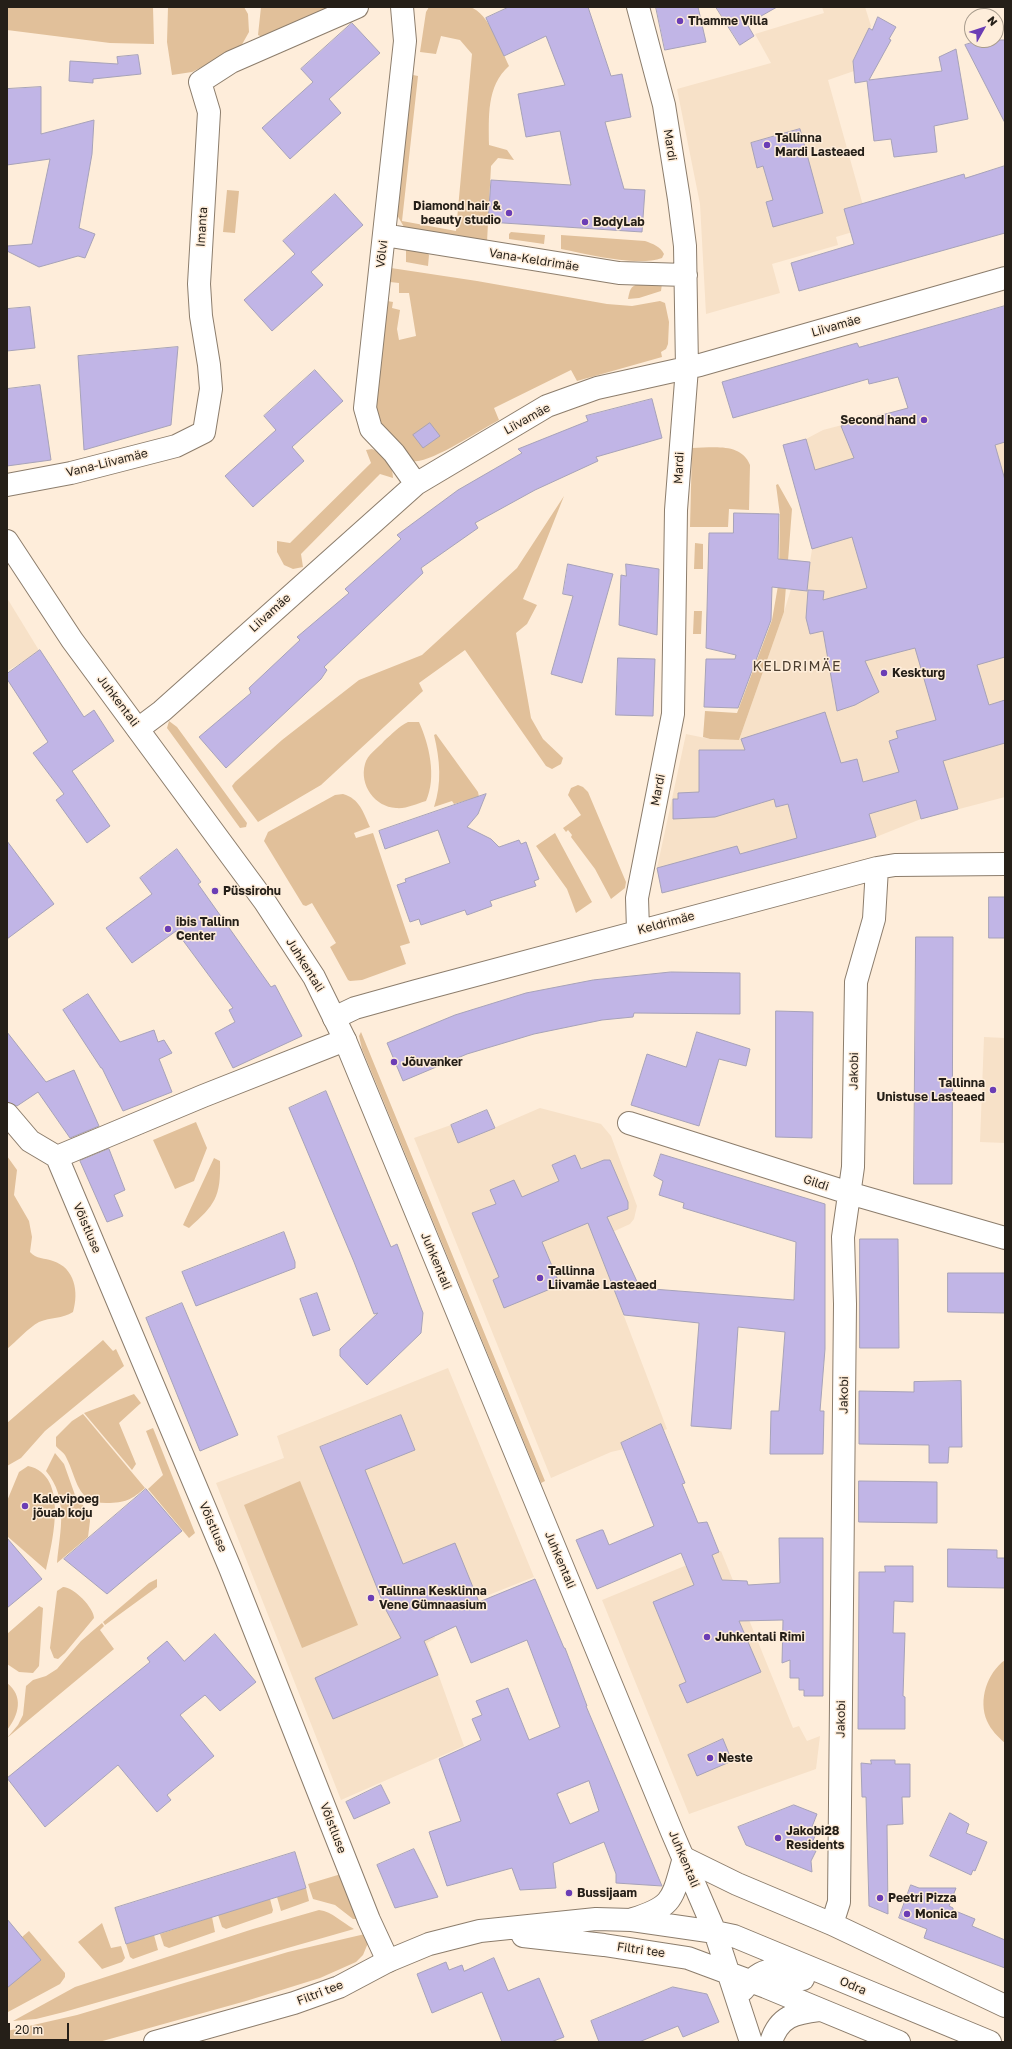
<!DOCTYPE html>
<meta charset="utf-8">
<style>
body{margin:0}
#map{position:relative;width:1012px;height:2049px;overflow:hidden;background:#feedda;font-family:"Golos Text",sans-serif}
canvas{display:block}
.frame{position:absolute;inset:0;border:8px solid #251f18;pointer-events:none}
.north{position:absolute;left:964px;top:8px;width:40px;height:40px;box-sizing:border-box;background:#feedda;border:1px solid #a79b8c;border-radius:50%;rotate:51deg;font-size:11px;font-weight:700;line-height:16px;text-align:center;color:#251f18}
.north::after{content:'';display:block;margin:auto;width:14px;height:18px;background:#6b3db5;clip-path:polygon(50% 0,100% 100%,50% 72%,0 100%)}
.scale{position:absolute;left:8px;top:2023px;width:61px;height:18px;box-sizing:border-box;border:2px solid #251f18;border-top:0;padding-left:5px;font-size:12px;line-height:14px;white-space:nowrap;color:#251f18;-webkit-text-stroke:3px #feedda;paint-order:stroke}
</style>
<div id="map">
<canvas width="1012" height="2049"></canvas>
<div class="frame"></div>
<div class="north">N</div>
<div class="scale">20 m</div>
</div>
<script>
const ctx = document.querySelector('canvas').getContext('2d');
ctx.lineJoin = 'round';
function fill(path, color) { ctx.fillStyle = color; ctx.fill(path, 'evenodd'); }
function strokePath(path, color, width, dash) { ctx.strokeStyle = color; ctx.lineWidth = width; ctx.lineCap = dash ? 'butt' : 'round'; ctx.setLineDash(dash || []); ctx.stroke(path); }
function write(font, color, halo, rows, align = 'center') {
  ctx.font = font + ' "Golos Text",sans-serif'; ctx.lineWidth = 3; ctx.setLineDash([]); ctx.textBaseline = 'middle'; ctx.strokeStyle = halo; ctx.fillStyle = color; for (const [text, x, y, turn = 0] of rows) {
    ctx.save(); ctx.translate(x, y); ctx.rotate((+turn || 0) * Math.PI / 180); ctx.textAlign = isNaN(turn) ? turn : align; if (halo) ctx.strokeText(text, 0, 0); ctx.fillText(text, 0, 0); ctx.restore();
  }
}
fill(new Path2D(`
 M822 7H865L871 26 853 61 854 71 828 80 869 227 836 237 838 245 772 264 780 293 706 314 700 204 677 89 771 63 755 34 824 13Z
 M1005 378V797L921 819 876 837 662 893 657 868 686 734 710 739 739 740 784 612 791 589 793 560 810 562 812 549 783 445 806 439 823 430 903 409 941 395Z
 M7 598 40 652 7 671Z
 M984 1037 1005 1038V1143L980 1142Z
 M540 1108 601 1124 611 1136 637 1206 634 1219 630 1224 595 1240 667 1429 624 1449 611 1452 551 1478 414 1138 451 1125 459 1143Z
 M448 1368 534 1577 428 1619 435 1638 427 1643 464 1746 341 1800 216 1483 284 1458 277 1436Z
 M721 1551 793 1728 799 1726 807 1741 820 1736 816 1769 689 1814 602 1600Z`), '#f7e1c8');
fill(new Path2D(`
 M7 7H153L154 44 110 43 7 30Z
 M168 7H244L248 14 249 32 240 48 192 72 172 75 167 42Z
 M261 7H330L262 37 258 35Z
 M429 7C441 7 458 4 470 7 489 13 501 49 509 66 486 86 489 118 489 145L507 150 514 160 498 158 491 166 487 242 404 227 397 215 413 75 418 76 402 221 456 231 472 54 460 40 441 36 436 54 420 52 426 12Z
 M227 190 239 191 235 233 223 232Z
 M511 232 545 235 544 244 509 239V234Z
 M561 235 645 241C653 244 660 246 664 254L662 258C637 267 587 254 561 249Z
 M406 248 427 252 429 255 428 266 406 262Z
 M391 268 477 281 607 304 632 306 660 301 665 303 669 322 668 344 666 349 661 352 662 357 577 381 571 370 494 408 499 420C482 429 429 464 414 461L380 426 375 410 387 301 393 302 392 308 400 310 397 329 399 340 416 336 409 293H399V283L390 282Z
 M639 284H662L661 291 639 298 628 299C630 290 630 286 639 284Z
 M692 448C712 448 741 442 750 465L749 510 729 509 728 527H690Z
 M372 449C385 453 393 466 393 478L380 474 377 477 301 554 303 567 293 569 284 565 277 552V541L290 543 371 463 366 450Z
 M778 484 792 509 784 612 739 740 710 739 703 737 705 711 737 713 772 620 779 580 780 515 776 485Z
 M564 496 523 599 537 605 527 624 516 633 531 718 543 739 563 758 561 764 552 769 546 766 465 650 419 683 423 691 321 785 258 822 234 790 232 786 235 782 282 740 359 680 422 655 517 568Z
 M695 543 703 544V569H694Z
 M694 611H702L701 634H693Z
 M169 721 177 727 247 823 246 827 240 828 170 732 167 728Z
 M408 722H419C429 744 437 777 426 801 416 804 406 809 396 808 375 807 359 785 365 764 367 755 378 748 384 741 392 734 399 726 408 722Z
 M436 734 478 792 479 797 454 804 452 801 434 807C442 783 440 760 434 735Z
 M578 785 583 787 588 792 626 882 625 888 611 899 595 869 571 837 572 835 568 830 566 832 563 828 581 815 568 795 571 788Z
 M343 794C360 799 363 812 370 827L354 833 356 838 373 833 410 943 400 946 406 964 362 980 350 981 348 980 330 947 336 943 312 903 306 906 303 905 264 841 268 832 335 795Z
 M555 833 592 902 576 913 567 889 536 846Z
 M361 1032 545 1481 541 1483 362 1049 359 1036Z
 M196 1122 207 1148 194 1181 175 1189 153 1140Z
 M7 1156 17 1170 14 1195 29 1221 32 1237 30 1252C36 1259 45 1258 53 1261 75 1268 79 1292 73 1312 62 1319 51 1317 39 1322 28 1328 17 1341 7 1349Z
 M214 1158 220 1161C221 1197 215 1205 189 1228L183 1225Z
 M103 1340 113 1351 116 1349 124 1366 45 1431 21 1458 7 1466V1423Z
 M134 1394 141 1403 119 1423 136 1464 132 1470 84 1413Z
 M83 1414 145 1488C132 1499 128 1502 110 1503 76 1505 78 1480 66 1457 64 1452 59 1450 56 1446V1437L72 1421Z
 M153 1428 195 1533 189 1538 148 1489 163 1475 146 1431Z
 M55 1453 64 1464 75 1495 89 1513 90 1521 88 1537 57 1563C60 1530 69 1499 46 1471Z
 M28 1466C70 1475 52 1543 46 1570L7 1536V1501L19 1472Z
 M300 1481 358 1625 302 1648 244 1505Z
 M157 1579V1587L105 1625 103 1622 149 1583Z
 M63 1587C74 1587 94 1608 94 1618L65 1653 58 1659 54 1658 50 1648 57 1591Z
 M39 1606 43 1608 39 1666 33 1673 19 1672 7 1664V1634Z
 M102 1623 104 1626 100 1630 114 1649 7 1738 18 1725 23 1715 26 1686 33 1680 46 1676 57 1669 81 1641Z
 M1005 1660V1743C998 1737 991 1730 987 1721 978 1700 987 1673 1005 1660Z
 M7 1683C24 1696 19 1715 7 1730Z
 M341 1874 359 1919H353L335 1905 313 1899 308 1884Z
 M306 1888 309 1901 281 1911 277 1897Z
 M270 1899 273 1910 272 1913 226 1929 222 1927 218 1915Z
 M319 1910C333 1912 341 1922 354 1929L64 2012 36 2019 13 2021 75 1987 253 1929Z
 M212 1917 215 1932 169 1948 164 1946 160 1934Z
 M102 1923 111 1948 121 1946 125 1958 122 1962 102 1969 78 1942Z
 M29 1931 65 1973V1977L60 1984 8 2012 7 1980 11 1984 41 1960 22 1937Z
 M365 1934 368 1943 363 1955 356 1962 320 1978 246 2001 99 2042H7V2031L77 2015 288 1952Z
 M154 1935 158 1950 133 1959 130 1957 126 1944Z`), '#e1c09a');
const building = new Path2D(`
 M509 7H588L611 76 622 74 631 117 605 122 624 189 645 190 642 232 488 222 491 180 571 185 560 131 526 137 518 94 565 85 546 36 504 56 486 18Z
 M656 7H698L706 42 665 50Z
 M716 7H777L747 24 754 36 740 45Z
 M878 17 896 27 889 39 891 40 869 80 942 71 939 57 956 49 968 119 934 126 937 152 894 157 891 139 874 141 867 81 855 83 853 61 869 28 872 30Z
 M352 23 380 53 329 99 341 113 290 159 262 128 313 82 301 69Z
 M980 40H1005V123L965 45Z
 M138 55 141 74 93 79V83L69 81 70 61 118 64 117 57Z
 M41 87V134L94 120 92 154 79 228 95 234 85 258 78 256 39 267 7 251V246L32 244 50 159 7 165V89Z
 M800 129 823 213 773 227 766 202 773 200 763 166 757 168 751 143Z
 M1005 166V233L799 291 791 263 854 244 844 209 964 174 965 178Z
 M335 194 363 225 311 272 323 285 272 331 244 300 295 254 283 241Z
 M1005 306V442L995 445 1005 480V657L977 665 989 705 1005 700V743L943 761 958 809 921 819 916 800 869 814 876 837 662 893 657 868 737 846 740 854 797 838 788 804 776 807 774 799 715 817 673 819V799H678V793L699 792V750H745L741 739 825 712 841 763 857 759 863 782 899 772 889 741 898 738 896 731 936 720 915 648 865 661 879 692 855 705 837 711 823 631 810 634 806 618 808 590 824 591 823 600 867 588 852 537 812 549 783 445 806 439 815 470 854 458 841 426 908 408 898 377 869 384 868 379 733 418 722 382 857 343 859 347Z
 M30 307 35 348 7 351V309Z
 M178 347 171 425 84 450 78 356Z
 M315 370 343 401 292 447 304 461 253 507 225 476 276 430 264 416Z
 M40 385 51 460 7 466V389Z
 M652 399 662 438 596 457 598 461 535 490 475 523 478 528 421 568 423 573 324 667 327 670 321 679 226 768 199 737 251 693 249 688 300 640 297 637 349 593 345 589 401 539 397 535 458 490 522 453 518 449 588 421 586 416Z
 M430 423 440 436 423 448 413 435Z
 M734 513 779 514 778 559 810 562 807 591 772 587 771 620 738 708 704 707 706 659H735L736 655 706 648 709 533H733Z
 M568 564 613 574 582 683 551 674 573 596 563 594Z
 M626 564 659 569 657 635 619 625 621 575 626 576Z
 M40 650 84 717 94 710 114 741 72 771 110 826 87 843 56 800 64 794 33 753 48 742 7 679V674Z
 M618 658 655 659 653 716 616 715Z
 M486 794 478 814 467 827 491 839 499 847 519 840 521 844 526 842 539 879 534 881 536 886 490 901 492 906 467 915 465 910 421 925 419 919 410 922 397 885 406 882 405 879 450 863 438 830 385 849 379 831Z
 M7 841 54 904 7 939Z
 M177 849 201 882 198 884 271 987 275 985 302 1036 233 1068 215 1033 235 1022 229 1010 233 1008 176 931 132 963 106 928 152 894 140 878Z
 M989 897H1005V938H989Z
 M916 937H953L952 1184H914Z
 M671 972 740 973V1014L634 1013 633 1017 602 1020 534 1034 467 1054 403 1081 387 1043 455 1015 526 993 593 980Z
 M88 994 120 1042 154 1030 158 1042 164 1040 172 1053 159 1059 172 1092 123 1111 102 1068H101L63 1010Z
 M776 1011 813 1012 812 1138 776 1137Z
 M7 1032 46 1082 74 1070 99 1126 70 1138 38 1092 17 1106 7 1102Z
 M697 1032 750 1049 746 1066 719 1059 699 1126 631 1105 647 1054 686 1067Z
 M326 1091 391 1247 397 1244 423 1313 421 1333 367 1385 340 1356V1349L378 1313 374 1314 354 1262 289 1108Z
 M487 1110 495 1128 458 1143 451 1125Z
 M109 1149 125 1190 114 1195 123 1216 107 1222 80 1161Z
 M661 1154 825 1204V1349L820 1411H824L823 1454H770L771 1411H779L785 1332 738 1327 731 1429 691 1426 699 1323 624 1315 588 1223 542 1242 560 1285 504 1308 493 1280 499 1277 472 1213 496 1204 490 1190 514 1180 522 1197 559 1181 552 1165 575 1155 581 1169 604 1160H610L628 1202V1209L607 1217 640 1288 794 1300 796 1242 683 1208 684 1203 659 1195 663 1181 654 1176Z
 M284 1232 295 1262V1268L196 1306 182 1272Z
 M860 1239H898L899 1348H860Z
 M948 1273H1005V1313L948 1312Z
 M317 1293 330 1330 313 1336 300 1299Z
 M182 1303 238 1435 200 1451 146 1318Z
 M961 1381 962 1447H949L948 1463H929V1445L859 1444V1391L914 1392V1382Z
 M401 1415 415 1450 365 1470 403 1564 455 1543 479 1602 535 1579 564 1648H565L587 1706H586L662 1886 616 1883V1874L604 1842 553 1863 556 1888 520 1890 512 1868 447 1886 429 1832 461 1821 439 1759 481 1740 472 1719 482 1715 476 1701 508 1688 529 1740 560 1727 527 1640 471 1663 456 1626 424 1641 438 1675 333 1719 315 1678 401 1638 386 1610 320 1447ZM589 1781 599 1811 570 1824 557 1794Z
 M661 1424 685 1483 682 1484 698 1523 707 1522 719 1552 712 1555 722 1580 747 1581 748 1585 780 1583 779 1538H823V1696H804V1690H799V1678H790V1660L782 1663 783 1620 739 1621 761 1672 687 1703 679 1685 686 1682 653 1602 694 1585 681 1553 597 1589 576 1540 601 1530H603L609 1545 654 1526 621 1443Z
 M859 1481 937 1482V1523L859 1522Z
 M146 1489 182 1531 107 1594 64 1559Z
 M7 1538 42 1579 7 1608Z
 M948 1549 997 1550V1558H1005V1588L948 1587Z
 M885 1566H913V1602L894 1601 893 1633H905L903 1696 905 1697V1729H858L859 1572H885Z
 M215 1634 256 1682 220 1711 205 1695 180 1715 214 1756 167 1795 171 1800 157 1812 118 1765 45 1827 7 1778 150 1662 147 1658 167 1641 184 1661Z
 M723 1739 732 1761 697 1776 688 1755Z
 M871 1760H895V1764H910V1797H902L903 1824 887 1825 888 1914 869 1906 866 1797H862L861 1763 871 1764Z
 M381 1785 390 1803 354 1819 346 1802Z
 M794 1805 817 1814 810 1832 816 1833 810 1849 816 1851 811 1861 812 1872 746 1845 738 1827Z
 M950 1813 969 1824 966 1833 987 1842 975 1871 973 1870 971 1875 930 1856Z
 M414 1849 438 1897 395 1908 377 1865Z
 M295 1852 306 1888 126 1944 115 1908Z
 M911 1885 919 1888H956L949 1906 953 1908V1910L975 1919 972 1926 1005 1940V1968L924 1938 927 1929 899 1918Z
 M7 1919 41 1960 7 1988Z
 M494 1958 508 1991 539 1978 564 2037 551 2042H502L482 1992 432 2013 417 1974 446 1962 449 1970 462 1965 464 1971Z
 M673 1987 707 1994 719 2022 683 2037 678 2026 639 2042H599L591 2021Z`);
fill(building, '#c1b5e6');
strokePath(building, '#a7a2b8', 1);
const street = new Path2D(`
 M402 7 405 41 365 408 371 429 394 453 416 484
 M638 7 664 105 679 199 685 246 687 368 676 510 673 714 637 898 638 930
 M384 235 619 273 686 275
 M7 485 71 473 176 446 204 432 211 389 209 365 201 316 199 284 209 112 200 82 231 62 357 7
 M138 729 162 711 416 484 547 406 597 388 700 365 1005 278
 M334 1018 355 1008 416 991 877 868 895 865 1005 864
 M7 1114 30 1141 57 1157 230 1568 369 1920 388 1961
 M629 1123 849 1193 1005 1238
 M57 1157 203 1096 345 1040
 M684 1858 737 1884 832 1924 1005 2006
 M832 1924 839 1902 845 1304 843 1237 853 1167 856 982 874 919 877 868`);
const secondary = new Path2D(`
 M7 541 72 640 265 902 314 977 345 1040 672 1832 715 1932 751 2042
 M633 1919C675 1906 672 1898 684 1858
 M523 1936 604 1945 688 1958 766 1987 899 2042
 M743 1990C763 1964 774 1968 803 1979
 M155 2042 294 2003 339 1987 388 1961 429 1944 480 1931 596 1919 632 1920 715 1932 734 1936 990 2042
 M771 2042C779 2016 795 2013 819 2010`);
strokePath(street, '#8c7d6c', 24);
strokePath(secondary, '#8c7d6c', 24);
strokePath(street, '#fff', 22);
strokePath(secondary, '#fff', 22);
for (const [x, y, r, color] of [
 [680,21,4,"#6b3db5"],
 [767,145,4,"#6b3db5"],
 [509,213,4,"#6b3db5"],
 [585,222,4,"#6b3db5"],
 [924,420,4,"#6b3db5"],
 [884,673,4,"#6b3db5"],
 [215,891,4,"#6b3db5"],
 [168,929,4,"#6b3db5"],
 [394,1062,4,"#6b3db5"],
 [993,1090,4,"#6b3db5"],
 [540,1278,4,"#6b3db5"],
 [25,1506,4,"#6b3db5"],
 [371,1598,4,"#6b3db5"],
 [707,1637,4,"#6b3db5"],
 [710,1758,4,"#6b3db5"],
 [778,1838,4,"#6b3db5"],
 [569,1893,4,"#6b3db5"],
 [880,1898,4,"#6b3db5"],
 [907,1914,4,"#6b3db5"]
]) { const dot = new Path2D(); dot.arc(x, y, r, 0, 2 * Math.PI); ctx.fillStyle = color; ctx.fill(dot); strokePath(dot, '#feedda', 1.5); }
write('bold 12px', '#251f18', '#feedda', [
 ["Thamme Villa",688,21],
 ["Tallinna",775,138],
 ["Mardi Lasteaed",775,152],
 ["Diamond hair &",501,206,"right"],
 ["beauty studio",501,220,"right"],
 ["BodyLab",593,222],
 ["Second hand",916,420,"right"],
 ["Keskturg",892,673],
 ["Püssirohu",223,891],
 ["ibis Tallinn",176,922],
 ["Center",176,936],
 ["Jõuvanker",402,1062],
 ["Tallinna",985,1083,"right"],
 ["Unistuse Lasteaed",985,1097,"right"],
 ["Tallinna",548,1271],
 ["Liivamäe Lasteaed",548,1285],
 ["Kalevipoeg",33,1499],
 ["jõuab koju",33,1513],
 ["Tallinna Kesklinna",379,1591],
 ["Vene Gümnaasium",379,1605],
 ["Juhkentali Rimi",715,1637],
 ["Neste",718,1758],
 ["Jakobi28",786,1831],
 ["Residents",786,1845],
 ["Bussijaam",577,1893],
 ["Peetri Pizza",888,1898],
 ["Monica",915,1914]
], 'left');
write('12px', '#251f18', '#feedda', [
 ["Mardi",670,145,81],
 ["Imanta",202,227,-86],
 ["Võlvi",382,254,-84],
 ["Vana-Keldrimäe",534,260,9],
 ["Liivamäe",836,326,-16],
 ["Liivamäe",527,419,-29],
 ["Vana-Liivamäe",107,463,-14],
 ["Mardi",679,468,-87],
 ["Liivamäe",270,613,-42],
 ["Juhkentali",118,701,53],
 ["Mardi",658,790,-79],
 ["Keldrimäe",666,923,-15],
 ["Juhkentali",305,965,58],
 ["Jakobi",854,1071,-89],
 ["Gildi",816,1183,18],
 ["Võistluse",87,1228,67],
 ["Juhkentali",436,1261,67],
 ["Jakobi",844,1395,-89],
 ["Võistluse",213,1527,67],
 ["Juhkentali",560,1560,67],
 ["Jakobi",841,1719,-89],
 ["Võistluse",333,1828,69],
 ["Juhkentali",684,1859,67],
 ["Filtri tee",641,1950,8],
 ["Odra",853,1986,23],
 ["Filtri tee",320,1993,-21]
]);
ctx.letterSpacing = '1px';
write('14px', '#4c3e2f', '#feedda', [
 ["KELDRIMÄE",797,667]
]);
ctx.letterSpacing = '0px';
</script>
